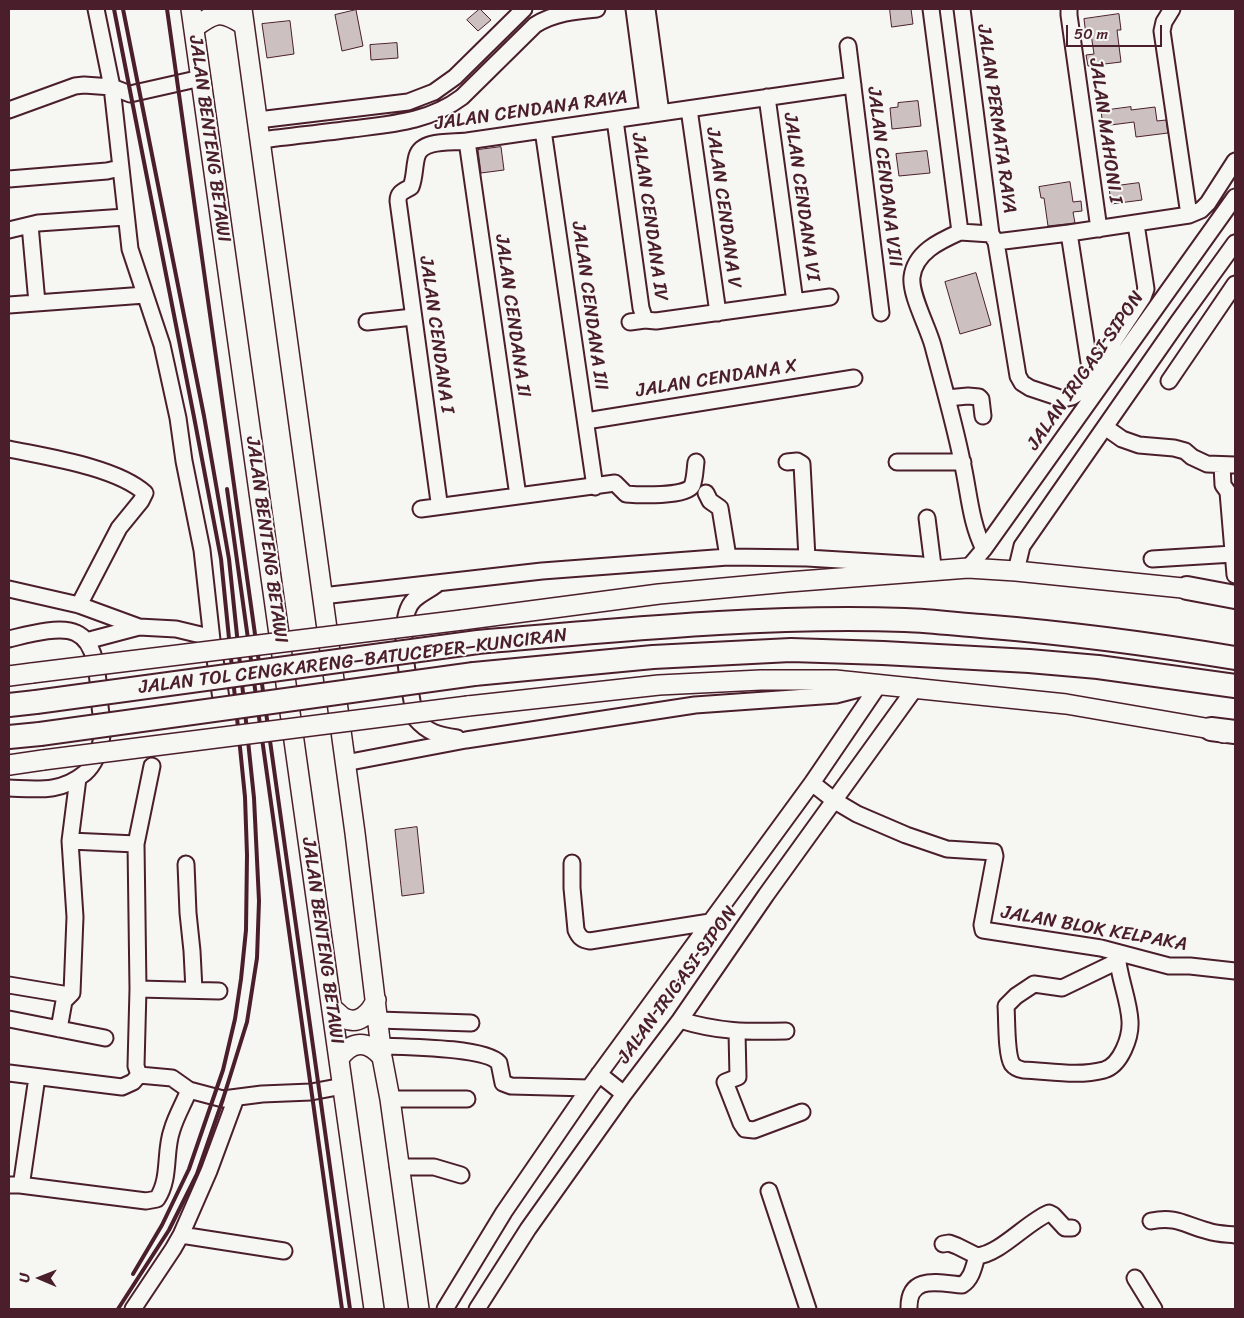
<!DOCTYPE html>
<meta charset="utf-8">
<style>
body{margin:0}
#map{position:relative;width:1244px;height:1318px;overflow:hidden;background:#f6f6f2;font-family:Sriracha,sans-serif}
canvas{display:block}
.frame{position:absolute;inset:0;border:10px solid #4a1f2b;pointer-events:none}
.north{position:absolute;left:15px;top:1253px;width:50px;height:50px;-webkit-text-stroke:4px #f6f6f2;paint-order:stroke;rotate:271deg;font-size:14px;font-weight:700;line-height:20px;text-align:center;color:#4a1f2b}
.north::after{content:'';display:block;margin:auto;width:18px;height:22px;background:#4a1f2b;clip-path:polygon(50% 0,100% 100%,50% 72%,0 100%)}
.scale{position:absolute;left:1066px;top:25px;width:96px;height:22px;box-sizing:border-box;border:2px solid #4a1f2b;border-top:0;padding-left:6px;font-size:15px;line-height:18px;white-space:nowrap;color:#4a1f2b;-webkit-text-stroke:4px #f6f6f2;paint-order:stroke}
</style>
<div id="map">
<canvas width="1244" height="1318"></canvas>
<div class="frame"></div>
<div class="north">U</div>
<div class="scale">50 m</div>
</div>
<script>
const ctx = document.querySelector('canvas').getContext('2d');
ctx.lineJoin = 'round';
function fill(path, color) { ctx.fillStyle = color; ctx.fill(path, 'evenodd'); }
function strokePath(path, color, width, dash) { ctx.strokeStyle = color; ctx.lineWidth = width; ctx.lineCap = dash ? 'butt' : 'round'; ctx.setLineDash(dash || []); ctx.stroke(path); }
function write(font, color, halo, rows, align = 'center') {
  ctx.font = font + ' Sriracha,sans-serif'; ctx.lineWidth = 4; ctx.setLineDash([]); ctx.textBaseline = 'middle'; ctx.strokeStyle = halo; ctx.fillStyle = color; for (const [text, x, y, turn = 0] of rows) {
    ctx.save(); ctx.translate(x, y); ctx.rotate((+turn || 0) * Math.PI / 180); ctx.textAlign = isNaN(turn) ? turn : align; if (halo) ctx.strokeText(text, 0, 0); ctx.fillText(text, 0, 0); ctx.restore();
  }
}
const building = new Path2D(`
 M480 9 491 20 478 31 467 20Z
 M890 9H911L913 24 892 27Z
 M356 10 363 46 342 51 335 15Z
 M1119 14 1121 30H1117L1121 62 1088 66 1086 55 1094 54 1091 34 1086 35 1084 19Z
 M290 21 294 54 267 58 262 24Z
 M397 43 398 58 371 60 370 45Z
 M918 101 921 126 892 129 890 108 898 107V103Z
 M1131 107V110L1155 107 1157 121 1166 120 1168 133 1136 137 1134 122 1103 126 1101 111Z
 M501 147 504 170 481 173 478 150Z
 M927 151 930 173 899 176 896 154Z
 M1070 182 1073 202 1081 201 1082 211 1073 212 1075 223 1048 226 1044 198H1041L1039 187Z
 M1139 183 1142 200 1111 204 1109 187Z
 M976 273 991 325 960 334 945 282Z
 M417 827 424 893 402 896 395 830Z`);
fill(building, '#ccc1c0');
strokePath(building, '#4a1f2b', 1);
const minor = new Path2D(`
 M96 9 112 87 130 249 162 345 178 418 184 461 202 550 212 640
 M634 9 648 115
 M647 9 661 113
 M931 9 960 232 991 234
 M962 9 991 234 996 242 1018 376 1022 383 1030 388 1063 399 1072 397 1080 392 1143 297 1146 289 1136 224
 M1069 9V15L1099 229
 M1172 9 1164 22 1162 31 1189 215
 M848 46 881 313
 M767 97 795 302
 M689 109 718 313
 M9 110 75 86 84 85 112 87 130 94 201 78
 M258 120 408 102 434 92 455 77 524 9
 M615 120 641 308 645 320
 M543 130 595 487
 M261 140C291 136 322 133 352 129 391 124 429 122 462 97L535 25C554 13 575 11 597 9
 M467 141 518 496
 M9 179 107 171 120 168
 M30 225 37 303
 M9 230 38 223 125 217
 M960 232C940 241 915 252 912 277 910 295 928 327 933 346 943 384 954 422 962 461 969 491 970 522 984 549
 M1069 233 1091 375
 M996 242 1069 233 1189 215 1201 210 1208 203 1235 161
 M9 305 145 295
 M367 322 413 317
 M630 322 645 320 656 321 830 297
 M1169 381 1235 284
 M947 398 968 396 979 397 981 399 983 416
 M586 421 854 378
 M1105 427 1122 439 1139 445 1174 448 1185 451 1192 457 1207 464 1235 465
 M9 449C47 457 116 467 145 493L141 501 119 528 79 605
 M787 462 797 461 802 464 807 558
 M897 462H963
 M1222 465 1223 485 1228 492 1235 575
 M706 493 710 501 720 508 728 557
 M441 506 439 502 398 201C398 192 404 191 411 187 415 177 414 166 417 156 422 139 452 143 467 141L853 85
 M421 509 615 483 626 494C638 495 686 497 692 486 695 479 695 469 696 462
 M927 518 933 566
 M1152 559 1233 554
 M960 568H968L984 549 1235 197
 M1016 571 1022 546 1178 322 1235 243
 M436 585C429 590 420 594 414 600 393 620 411 691 415 718 428 733 438 735 457 738
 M9 589 79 605 139 627 176 629 201 635 212 640 222 705
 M322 596 542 571 728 557 807 558 922 565
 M9 639C26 635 60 625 76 633 99 643 98 685 100 706 101 716 103 727 102 736 100 750 95 764 85 773 61 793 37 789 9 788
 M86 641 139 627
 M345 763 466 740 695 705 836 695 871 686
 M812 783 835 801 857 814 906 835 947 849 994 852 995 856 982 925 983 930 1101 948 1169 966H1190L1235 971
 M70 841 78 778
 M572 863V888L576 930C579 937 582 940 590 941L710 922
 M186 864 188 913 192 951 194 990
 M1117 953C1118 976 1129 999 1130 1021 1131 1037 1121 1065 1104 1070 1078 1077 1049 1071 1023 1070 1018 1069 1015 1068 1012 1064 1006 1054 1007 1019 1006 1006L1016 996 1034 984 1062 988 1118 961
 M9 985 69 995
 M138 989 219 991
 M9 1019 105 1038
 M378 1020 471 1023
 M680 1020C718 1032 747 1032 786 1031
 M59 1029 64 1001 72 993 75 917 70 841 136 844
 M737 1032 738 1077 725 1082 741 1123 745 1129 754 1130 802 1112
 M381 1046C404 1047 485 1047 499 1063L503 1083 511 1086 589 1088
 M9 1073 122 1087 133 1082 139 1075
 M599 1074 624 1094
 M139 1075 136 1066 138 989 136 844 152 766
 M139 1075 172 1078 189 1090 223 1099 262 1094 311 1092 343 1086
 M390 1099H467
 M398 1167H434L461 1175
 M9 1185H20L22 1180 37 1077
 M20 1185 146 1201 157 1199C171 1178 164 1152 172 1130 176 1116 184 1103 189 1090
 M769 1191 808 1309
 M1151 1221C1178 1216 1184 1225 1208 1231 1217 1234 1226 1234 1235 1235
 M181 1235 284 1251
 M943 1244 949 1243 957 1246 977 1256C1000 1254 1027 1222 1049 1213L1053 1215 1065 1228H1072
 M1135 1278 1154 1309
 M133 1309 173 1249 181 1235 209 1171 236 1098
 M445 1309 504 1212 589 1088 812 783 878 686
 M477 1309 528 1229 624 1094 680 1020 766 895 916 687
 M909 1309C908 1274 939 1283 962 1285 972 1279 974 1266 977 1256`);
const major = new Path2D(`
 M191 9 374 1309
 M242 9 355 833 382 1057 390 1099 419 1309
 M194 28C215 12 221 10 244 25
 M462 620 659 594 788 582 968 568 1016 571 1202 590
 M9 676 32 673
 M468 706 659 685 761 680H835L1066 704 1211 729 1224 733
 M9 765 43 760
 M332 1008C336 1011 340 1016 344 1018 359 1026 371 1012 376 1000
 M339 1059C351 1040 368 1040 382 1057`);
const highway = new Path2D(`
 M1187 588 1235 597
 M478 642C620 630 763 615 905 620 931 621 956 624 981 626 1067 633 1151 644 1235 658
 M474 674 653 657 791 650 883 653 1029 661 1098 667 1235 686
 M9 705 36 702
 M1211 729 1235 732
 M9 737 40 734`);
strokePath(minor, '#4a1f2b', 19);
strokePath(major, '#4a1f2b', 22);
strokePath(highway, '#4a1f2b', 26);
strokePath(minor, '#f6f6f2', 15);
strokePath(major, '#f6f6f2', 19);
strokePath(highway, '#f6f6f2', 22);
strokePath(new Path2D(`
 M114 9 194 417 221 559 245 797 247 855 246 930 241 979 235 1019 223 1070 189 1169 162 1225 133 1274
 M167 9 350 1309
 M227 489 342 1309
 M118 1309 169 1230 197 1174 223 1099 247 1022 257 958 259 901 254 798 229 559 204 416 123 9`), '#4a1f2b', 4);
const majorBridge = new Path2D(`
 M32 673 462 620
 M43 760 468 706`);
const highwayBridge = new Path2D(`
 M36 702 478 642
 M40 734 474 674`);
strokePath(majorBridge, '#4a1f2b', 22, []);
strokePath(highwayBridge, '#4a1f2b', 26, []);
strokePath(majorBridge, '#f6f6f2', 19);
strokePath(highwayBridge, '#f6f6f2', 22);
write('19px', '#4a1f2b', '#f6f6f2', [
 ["JALAN CENDANA RAYA",531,111,-8],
 ["JALAN PERMATA RAYA",996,119,82],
 ["JALAN MAHONI I",1105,131,82],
 ["JALAN BENTENG BETAWI",209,139,82],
 ["JALAN CENDANA VIII",884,177,83],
 ["JALAN CENDANA VI",801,197,82],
 ["JALAN CENDANA V",723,208,82],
 ["JALAN CENDANA IV",649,217,82],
 ["JALAN CENDANA III",589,306,82],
 ["JALAN CENDANA II",512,316,82],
 ["JALAN CENDANA I",436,335,82],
 ["JALAN IRIGASI SIPON",1086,371,-55],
 ["JALAN CENDANA X",717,379,-9],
 ["JALAN BENTENG BETAWI",266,540,82],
 ["JALAN TOL CENGKARENG–BATUCEPER–KUNCIRAN",353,662,-7],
 ["JALAN BLOK KELPAKA",1094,929,10],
 ["JALAN BENTENG BETAWI",322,941,82],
 ["JALAN IRIGASI SIPON",678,985,-54]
]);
</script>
